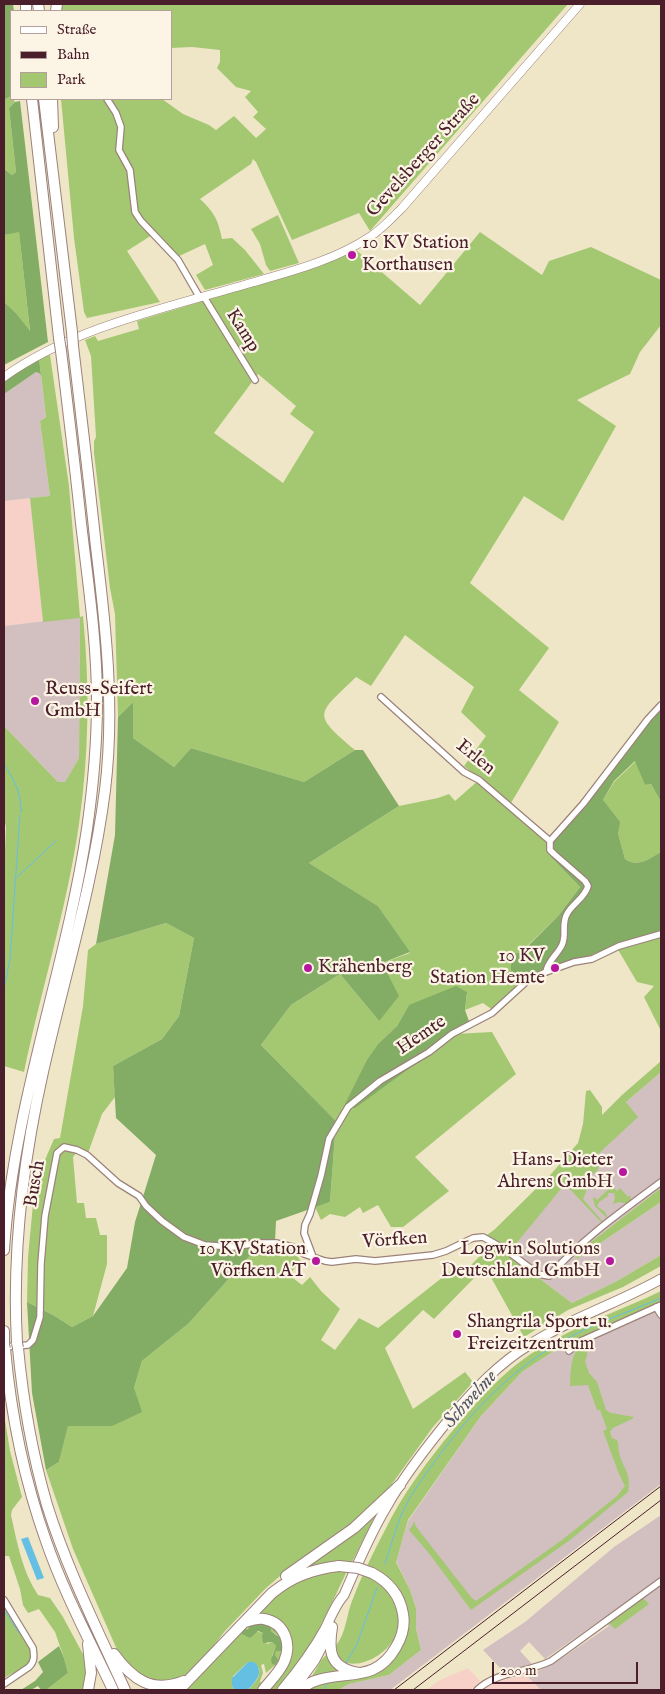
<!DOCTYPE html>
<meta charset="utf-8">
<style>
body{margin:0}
#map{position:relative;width:665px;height:1694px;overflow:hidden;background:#efe6c8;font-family:"IM FELL English",serif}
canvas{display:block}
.frame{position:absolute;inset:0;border:5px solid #4a1f2b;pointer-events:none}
.legend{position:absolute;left:10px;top:10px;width:162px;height:90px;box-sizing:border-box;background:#fcf5e5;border:1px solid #b59f9b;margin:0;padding:6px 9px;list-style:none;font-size:15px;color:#4a1f2b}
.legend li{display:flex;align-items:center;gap:10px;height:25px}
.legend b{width:25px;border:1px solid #b59f9b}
.scale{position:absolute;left:492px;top:1662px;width:146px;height:22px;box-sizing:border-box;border:2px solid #4a1f2b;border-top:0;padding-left:6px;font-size:15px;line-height:18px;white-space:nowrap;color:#4a1f2b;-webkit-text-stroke:4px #fcf5e5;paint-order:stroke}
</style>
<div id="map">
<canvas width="665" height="1694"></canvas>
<div class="frame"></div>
<ul class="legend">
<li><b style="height:6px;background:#fff"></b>Straße</li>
<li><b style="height:6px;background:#4a1f2b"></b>Bahn</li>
<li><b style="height:14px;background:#a4c872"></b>Park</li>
</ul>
<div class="scale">200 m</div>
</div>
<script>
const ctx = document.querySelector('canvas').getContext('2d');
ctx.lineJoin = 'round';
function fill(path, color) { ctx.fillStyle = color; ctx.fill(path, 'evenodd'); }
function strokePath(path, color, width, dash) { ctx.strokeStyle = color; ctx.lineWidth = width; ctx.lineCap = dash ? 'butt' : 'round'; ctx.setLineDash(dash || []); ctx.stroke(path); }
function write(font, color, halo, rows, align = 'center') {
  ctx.font = font + ' "IM FELL English",serif'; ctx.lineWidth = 4.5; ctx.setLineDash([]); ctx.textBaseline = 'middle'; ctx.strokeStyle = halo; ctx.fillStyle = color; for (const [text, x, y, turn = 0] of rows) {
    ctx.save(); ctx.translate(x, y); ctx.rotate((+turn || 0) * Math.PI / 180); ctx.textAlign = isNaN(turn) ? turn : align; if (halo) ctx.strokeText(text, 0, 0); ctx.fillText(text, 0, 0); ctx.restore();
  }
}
fill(new Path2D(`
 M30 498 43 622 4 626V501Z
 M468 1668 480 1681 470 1690H426L440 1680Z
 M526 1675 541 1690H483L498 1681Z`), '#f7d1c8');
fill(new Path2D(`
 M36 372H39L41 375 46 417 40 421 50 496 4 501V394Z
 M80 617 79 758 65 782H58L4 726V626Z
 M661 1072V1188L574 1255 577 1259 661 1202V1255L617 1281 572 1303 535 1275 509 1251 562 1187 637 1117 626 1102Z
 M661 1302V1484L390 1690H338L349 1684 389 1675 421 1650 416 1628V1608L410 1590 396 1561 408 1521 481 1416 522 1372 557 1349Z
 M661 1515V1690H541L526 1675 536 1672 555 1663 609 1626 602 1619 545 1659 529 1642 520 1651 532 1664 503 1671 483 1650 525 1622 614 1547Z`), '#d2bfc0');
fill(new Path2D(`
 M62 4H568L370 231 359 213 292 240 256 162 253 159 251 164 200 199C215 213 218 220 222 239L232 238 245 250 264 274 205 290 196 275 213 265 205 244 175 258 152 235 127 251 160 302 87 318 84 312 74 238 61 99H162L183 114 209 125 216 130 234 116 256 138 266 129 253 117 258 112 245 97 251 91 236 87 217 68 220 62V50L192 47 171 48V11H61Z
 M11 96 15 102 9 108 16 172 12 175 4 169V100Z
 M278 215 299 263 270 271 266 265 260 244 251 229Z
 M19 231 30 332 15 312 4 302V235Z
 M480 232 542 275 549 261 591 247 661 280V325L640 352 630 374 577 400 616 426 563 521 524 496 470 583 549 648 519 690 559 722 511 803 550 839 549 855 580 887 558 916 521 952 527 982 494 1011 483 1003 465 1010 467 993 409 1005 397 1026 379 1043 455 1034 492 1032 516 1074 415 1157 449 1191 403 1227H391L378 1205 363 1213 360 1207 345 1217 330 1214 321 1220 315 1207 330 1202 336 1121 261 1045 291 1005 340 974 379 1021 382 963 410 953 378 906 309 863 399 806 438 798 449 794 455 801 480 779 464 766 486 736 461 712 474 687 405 635 371 686 356 677C317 715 311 713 355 750L304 782 191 748 174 767 133 738V702L118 717 115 614 110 588 94 453V441L96 437 91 356 85 340 95 336 98 341 139 329 137 321 302 271 334 260 355 249 420 305ZM207 308 216 311 255 380 258 374 296 406 290 414 314 432 283 483 214 433 252 382Z
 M50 355 69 486 80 617 83 616C90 686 89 755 79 824 67 908 41 990 24 1072L4 1066V987L6 981H4V872L6 827 4 819V726L58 782H65L79 758 80 618 43 622 30 498 50 496 40 421 46 417 39 358Z
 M636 761 645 785 651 784 661 802V852C648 859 639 868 625 859L618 833 603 800 614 782Z
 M166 923 194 938 179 1016 162 1039 113 1066 115 1097 102 1114 87 1156 78 1151 73 1157 77 1203H84L86 1218H96L100 1235H107V1264L93 1316 72 1327 53 1315 27 1302 28 1257 35 1183 54 1139 60 1138 83 1006 88 950 96 944Z
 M661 936V1031L644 997 654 986 637 982 617 948Z
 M661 1061V1072L626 1102 638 1117 594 1158 599 1164 598 1170 582 1183 587 1189 583 1199 603 1222 602 1223 565 1184 510 1251 535 1275 572 1303 617 1281 661 1255V1266L623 1287 568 1310 524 1337 488 1272 482 1270 434 1319 423 1310 385 1348 413 1409 465 1372 473 1382 433 1427 384 1495 360 1520 287 1570 266 1588 225 1631 211 1649 187 1674 180 1680 167 1685 133 1673 118 1652 73 1549 46 1470 59 1462 68 1425 112 1426 134 1388 142 1361 188 1324 255 1250 275 1242 292 1250 301 1261 289 1275 302 1285 310 1277 321 1291 340 1309 321 1340 335 1350 359 1318 378 1328 457 1266 462 1272 467 1269 493 1243 484 1237 494 1230 552 1173 578 1143 583 1124 586 1091 590 1090 602 1107V1115L622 1095Z
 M612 1186 617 1191 620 1188 628 1197 630 1195 631 1200 627 1204 619 1202 613 1204 615 1198 614 1193H608V1196L599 1202 597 1206 605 1212 608 1219 595 1206 593 1199 594 1197 597 1200Z
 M661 1188V1202L577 1259 574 1255Z
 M661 1291V1302L557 1349 522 1372 481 1416 408 1520 396 1562 410 1590 416 1608V1628L421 1650 389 1675 349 1684 338 1690H309L310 1686C325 1678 342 1680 358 1677 390 1672 409 1644 406 1613 403 1591 395 1580 375 1569L371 1576C450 1626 348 1694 332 1649 346 1638 346 1616 352 1601 361 1577 372 1555 384 1532 402 1495 427 1461 454 1429 480 1398 506 1368 542 1347 579 1324 622 1310 661 1291Z
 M584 1343C587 1350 589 1354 585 1361L589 1373 597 1382 606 1410 611 1413 634 1417 632 1419 613 1428 610 1432 612 1438 617 1440C619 1444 618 1447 619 1452 622 1468 632 1472 628 1492L570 1540 471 1610 428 1552 409 1530 415 1521V1525L421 1533 471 1597 476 1601 562 1540 617 1496 625 1486 619 1474 603 1431 607 1429 600 1410H597L588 1385 570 1386C571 1370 570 1352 584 1343Z
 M4 1414 10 1451 22 1497 12 1510 11 1515C17 1542 22 1571 38 1595L50 1598 63 1617 85 1658 87 1664 84 1690H46L68 1673 64 1658 55 1632 39 1609 28 1613 23 1605 20 1589 9 1556H4V1467L5 1465 4 1461Z
 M377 1512 352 1562 325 1563 301 1570Z
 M328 1571H347C327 1613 309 1656 277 1690H266L290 1642 257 1613 284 1587Z
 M643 1598 649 1604 615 1629 609 1623Z
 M4 1603C12 1616 41 1652 27 1665 20 1672 9 1673 4 1679Z
 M257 1622 276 1628 283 1642 281 1660 266 1673 264 1664 261 1665 263 1673 260 1681 261 1683 267 1676 272 1672 259 1690H248C254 1684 261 1677 259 1668L248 1662 233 1676 232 1686 235 1690H183L243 1627ZM249 1628 271 1631 277 1635 275 1655 272 1656 276 1646 272 1642 267 1644 263 1633 245 1629Z
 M328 1653 341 1671 311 1678 322 1659Z`), '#a4c872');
fill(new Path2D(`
 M4 4H13L14 11H11V96L4 100Z
 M20 101 48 342 4 365V302L15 312 30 331 19 232 4 235V169L12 175 16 172 9 108 15 102Z
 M39 358 41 375 39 373 36 372 4 394V381Z
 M661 700V802L651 784 645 785 635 761 614 781 603 800 620 822 618 833 625 859C639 868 648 859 661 852V936L599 952 527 982 511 973V954L521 953 558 916 580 887 549 855 547 843Z
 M133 702V738L174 767 191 748 304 782 355 750H363L399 806 309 863 378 906 410 952 382 963 399 996 379 1021 340 974 291 1005 261 1045 336 1121 330 1202 276 1221 275 1242 255 1250 188 1324 142 1361 134 1388 142 1412 112 1426H68L59 1462 46 1470 32 1393 27 1302 53 1315 72 1327 93 1316 127 1268 135 1222 156 1155 116 1118 113 1066 162 1039 179 1016 194 938 166 923 96 944 115 835 118 717Z
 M456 986 467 992 465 1010 470 1024 355 1108 345 1104 367 1060 379 1043 397 1026 409 1005Z
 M258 1622 270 1625 271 1631 280 1638 283 1645V1651H276L275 1655 278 1660 275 1665 272 1664 271 1660 276 1646 272 1642 263 1643 262 1636 263 1633 258 1631 250 1638 242 1634 243 1630 248 1629 251 1624Z
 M59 1646 64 1658 68 1673 46 1690H41L38 1686 31 1690H21L35 1681 43 1672 38 1662Z`), '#83ac64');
fill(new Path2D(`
 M28 1537 44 1578 37 1580 21 1539Z
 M248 1662H254C265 1672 256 1681 248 1690H235L232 1686V1678Z`), '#64bfe2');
strokePath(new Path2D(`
 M4 765C15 780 21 793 21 812
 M16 878 56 841
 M4 989 10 959 20 815
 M385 1564C391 1547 395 1529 402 1513 412 1492 427 1472 441 1453 471 1413 505 1377 547 1350 581 1328 624 1314 661 1298
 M4 1610 19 1633
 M346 1663 357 1644 377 1588
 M322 1690 327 1685`), '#64bfe2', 1);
strokePath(new Path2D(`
 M8 1689V1690`), '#cebea9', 5.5, [5.5, 3]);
const street = new Path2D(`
 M107 99 116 113 121 127 119 150 130 170 135 212 141 221 178 260 200 298
 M204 297 255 380
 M381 697 464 772 479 780 550 841
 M546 972C547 962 558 954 562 945 567 935 561 924 567 914 572 904 585 898 588 886L585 881 554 854 550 850V841L583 804 648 719 661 705
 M313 1257 304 1233 305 1225 310 1214 321 1176 329 1139 348 1107 380 1081 429 1052 452 1034 492 1013 527 981 546 972 574 962 592 959 619 946 661 934
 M656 1307 661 1315
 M4 1347 28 1345 33 1340 40 1317 41 1264 45 1216 57 1153 64 1147 77 1150 87 1155 118 1183 139 1196 146 1206 162 1221 184 1237 205 1245 233 1247 258 1243H276L293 1247 304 1254 325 1261 332 1262 356 1259 375 1261 433 1255 446 1251 473 1238 483 1237 506 1250 538 1274 549 1276C582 1239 622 1211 661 1182
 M569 1351 581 1341 661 1305
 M4 1600 33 1648C34 1656 35 1661 29 1667L4 1684
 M477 1690C497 1671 527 1673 551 1661L661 1581`);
const secondary = new Path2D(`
 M4 377C74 327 166 308 247 284 289 272 334 261 371 236 382 229 392 218 402 208L580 4`);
const primary = new Path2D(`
 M282 1690C298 1671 313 1651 325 1629 331 1617 335 1605 344 1595 357 1565 370 1534 387 1506 405 1474 428 1445 451 1417 474 1390 498 1364 529 1345 571 1318 618 1303 661 1279
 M293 1690 315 1660 331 1629`);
const highway = new Path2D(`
 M26 4V11
 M38 4 39 11
 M56 11 57 4
 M32 99 59 338
 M44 99 72 332
 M52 99 53 127
 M4 1250C13 1106 66 970 87 829 93 787 97 743 97 701 97 642 88 582 81 523 75 466 68 408 61 351
 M4 1331V1345
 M17 1343C12 1252 23 1161 43 1072 64 978 93 885 105 790 115 709 106 628 96 547 89 480 81 413 73 346
 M18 1348C23 1401 32 1453 47 1505 67 1569 97 1629 125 1690
 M5 1349C11 1415 24 1479 46 1541 64 1593 90 1641 113 1690
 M286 1576 354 1528 400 1485
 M245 1622C251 1620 258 1618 264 1619 285 1623 292 1644 284 1662 279 1673 270 1681 263 1690
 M332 1627C328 1652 330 1668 359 1673
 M114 1654C132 1679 152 1694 184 1681
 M88 1690 91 1673 88 1644
 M179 1690 272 1593C292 1577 312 1569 339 1566
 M299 1690C304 1687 309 1683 315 1681 346 1670 376 1683 396 1647 402 1637 405 1625 403 1614 400 1595 389 1582 372 1573`);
strokePath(street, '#9c827a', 8);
strokePath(secondary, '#9c827a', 9);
strokePath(primary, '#9c827a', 11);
strokePath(highway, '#9c827a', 12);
strokePath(street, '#fff', 5.5);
strokePath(secondary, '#fff', 8);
strokePath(primary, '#fff', 9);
strokePath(highway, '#fff', 10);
strokePath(new Path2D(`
 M394 1690 661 1486
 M413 1690 661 1500`), '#4a1f2b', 1);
const highwayBridge = new Path2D(`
 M72 332 73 346
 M59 338 61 351
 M17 1343 18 1348
 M4 1345 5 1349
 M339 1566 358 1568 372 1573`);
strokePath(highwayBridge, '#9c827a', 12, []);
strokePath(highwayBridge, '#fff', 10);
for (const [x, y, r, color] of [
 [352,255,5,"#b5179e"],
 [35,701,5,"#b5179e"],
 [308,968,5,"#b5179e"],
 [555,968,5,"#b5179e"],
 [623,1172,5,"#b5179e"],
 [316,1261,5,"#b5179e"],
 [610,1261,5,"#b5179e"],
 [457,1334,5,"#b5179e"]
]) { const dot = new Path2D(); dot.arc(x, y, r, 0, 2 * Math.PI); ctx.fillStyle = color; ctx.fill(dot); strokePath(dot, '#fcf5e5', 2); }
write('19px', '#4a1f2b', '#fcf5e5', [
 ["Gevelsberger Straße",424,156,-48],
 ["Kamp",242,331,58],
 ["Erlen",475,758,39],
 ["Hemte",422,1036,-34],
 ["Busch",36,1184,-80],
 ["Vörfken",395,1241,-4]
]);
write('19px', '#4a1f2b', '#fcf5e5', [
 ["10 KV Station",362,244],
 ["Korthausen",362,266],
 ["Reuss-Seifert",45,690],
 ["GmbH",45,712],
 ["10 KV",545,957,"right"],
 ["Station Hemte",545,979,"right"],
 ["Krähenberg",318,968],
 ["Hans-Dieter",613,1161,"right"],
 ["Ahrens GmbH",613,1183,"right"],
 ["10 KV Station",306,1250,"right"],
 ["Vörfken AT",306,1272,"right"],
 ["Logwin Solutions",600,1250,"right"],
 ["Deutschland GmbH",600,1272,"right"],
 ["Shangrila Sport-u.",467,1323],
 ["Freizeitzentrum",467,1345]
], 'left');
write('italic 20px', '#53576b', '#fcf5e5', [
 ["Schwelme",471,1400,-48]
]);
</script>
